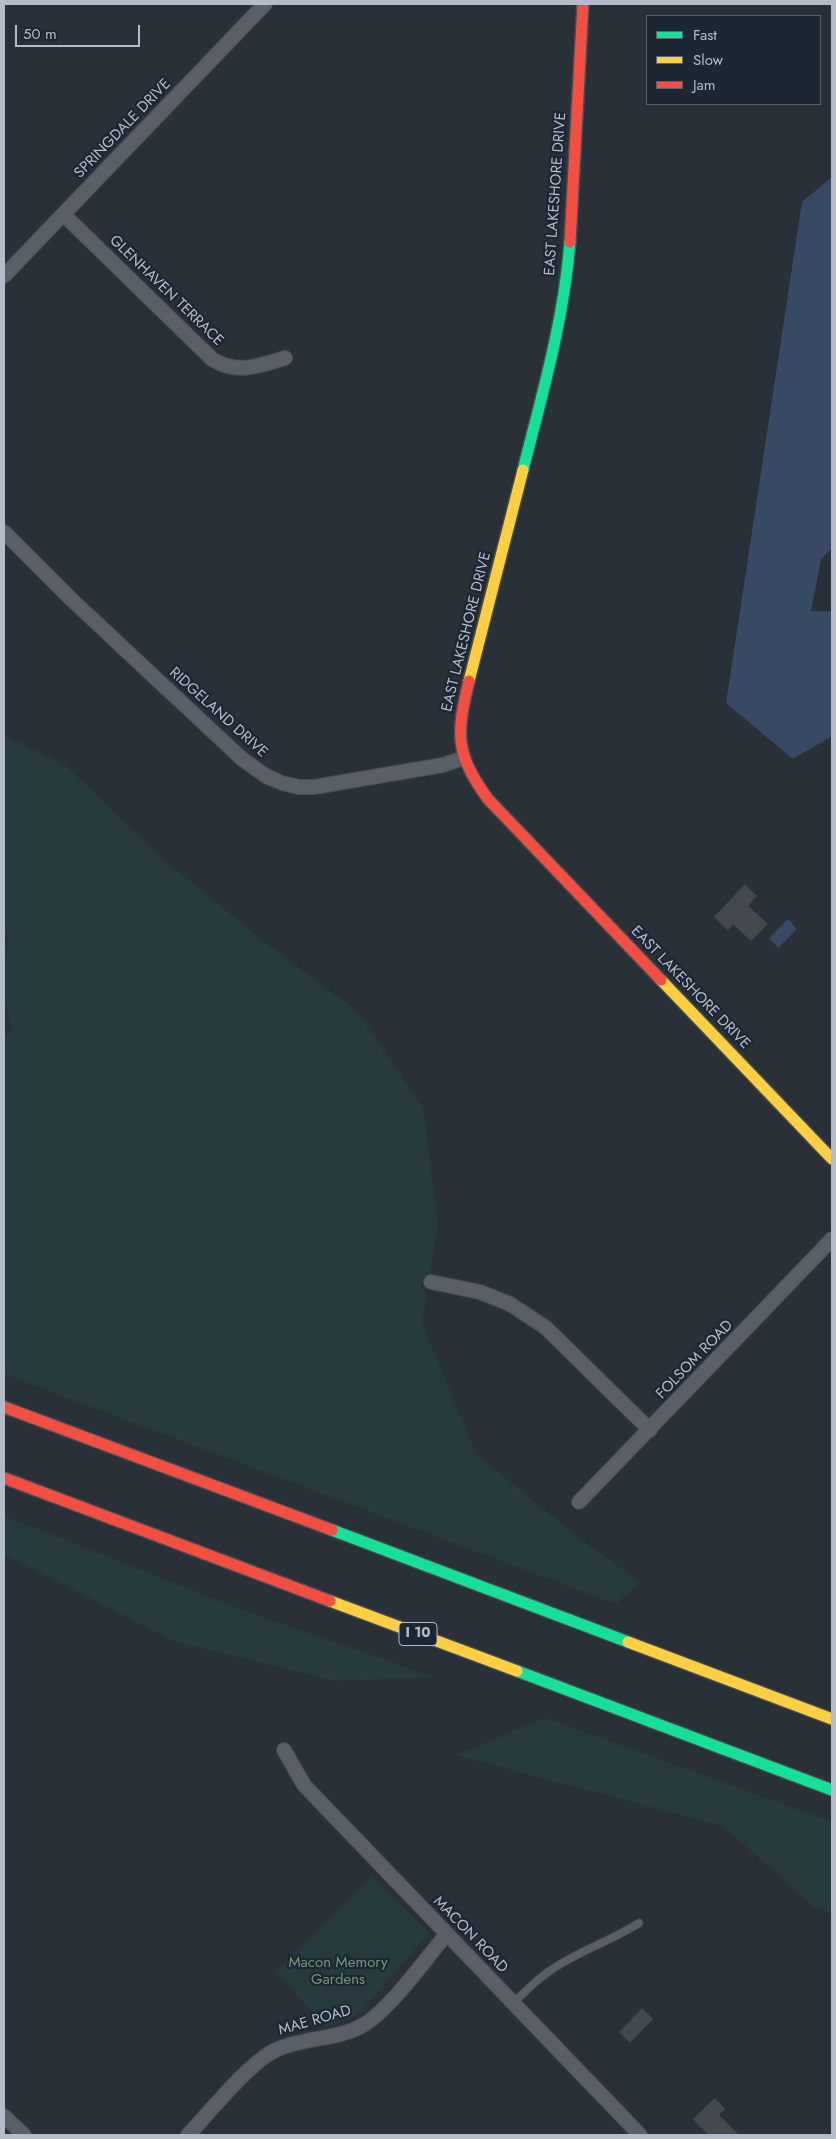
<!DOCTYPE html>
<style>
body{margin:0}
#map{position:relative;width:836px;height:2139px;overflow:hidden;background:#2a3038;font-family:Jost,sans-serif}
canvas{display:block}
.frame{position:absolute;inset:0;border:5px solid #b4bcc9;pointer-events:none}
.legend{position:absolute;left:646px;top:15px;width:175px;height:90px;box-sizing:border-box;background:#1d2633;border:1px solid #59626f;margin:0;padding:6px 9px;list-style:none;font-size:15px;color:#b4bcc9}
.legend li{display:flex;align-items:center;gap:10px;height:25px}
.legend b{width:25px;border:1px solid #59626f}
.scale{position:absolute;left:15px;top:25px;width:125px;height:22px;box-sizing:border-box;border:2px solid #b4bcc9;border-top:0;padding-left:6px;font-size:15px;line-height:18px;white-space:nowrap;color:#b4bcc9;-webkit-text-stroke:4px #1d2633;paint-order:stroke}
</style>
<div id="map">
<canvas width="836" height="2139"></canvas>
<div class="frame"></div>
<ul class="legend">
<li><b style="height:6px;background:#16e098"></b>Fast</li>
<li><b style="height:6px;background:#ffcf43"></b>Slow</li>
<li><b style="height:6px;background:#f24e42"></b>Jam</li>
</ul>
<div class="scale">50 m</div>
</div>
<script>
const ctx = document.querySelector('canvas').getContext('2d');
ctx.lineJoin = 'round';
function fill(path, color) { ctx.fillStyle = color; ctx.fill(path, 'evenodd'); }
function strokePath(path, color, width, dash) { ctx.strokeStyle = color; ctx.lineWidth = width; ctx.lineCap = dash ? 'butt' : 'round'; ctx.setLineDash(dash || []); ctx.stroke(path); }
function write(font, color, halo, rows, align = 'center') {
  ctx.font = font + ' Jost,sans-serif'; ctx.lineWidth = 4.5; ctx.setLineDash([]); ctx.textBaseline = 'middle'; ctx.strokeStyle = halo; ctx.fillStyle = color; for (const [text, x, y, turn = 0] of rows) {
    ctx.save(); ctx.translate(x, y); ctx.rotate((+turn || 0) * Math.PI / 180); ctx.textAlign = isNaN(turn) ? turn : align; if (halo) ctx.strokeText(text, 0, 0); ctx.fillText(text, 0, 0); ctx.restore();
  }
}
fill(new Path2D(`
 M4 735 65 765 164 860 267 944 357 1011 423 1109 438 1223 430 1273 426 1272 420 1289 427 1291 422 1323 476 1454 579 1538 640 1582 616 1604 4 1374V1039L12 1028 4 994V968L9 941 4 928Z
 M4 1516 240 1609 434 1677 336 1681 176 1642 4 1554Z
 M546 1718 832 1822V1914L814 1907 723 1826 455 1755Z
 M372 1876 429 1933 363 2010 349 2019 326 2026 275 1972Z`), '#273a3e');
fill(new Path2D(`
 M832 177V548L821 560 811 611H832V736L793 759 726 703 802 202Z
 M788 919 797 929 778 948 769 938Z`), '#384963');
fill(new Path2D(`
 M745 884 757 896 748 906 768 924 751 941 733 924 728 930 714 917Z
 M642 2008 653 2019 630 2043 619 2032Z
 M715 2098 725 2109 719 2115 739 2135H708L693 2119Z`), '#444950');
const lane = new Path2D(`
 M513 2003C525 1992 537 1979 551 1970 578 1951 611 1941 639 1923`);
const street = new Path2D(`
 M64 215 212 359C237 375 258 366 285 358
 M4 276 265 4
 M4 532 72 600 241 758 266 776 282 783 299 787H314L443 765 463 758
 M431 1282 480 1292 510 1304 545 1327 650 1430
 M579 1502 832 1239
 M284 1750 304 1785 640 2135
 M4 2116 24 2135
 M188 2135C209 2113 252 2059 278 2049 306 2037 339 2040 365 2024 392 2007 425 1959 447 1934`);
const fast = new Path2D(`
 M523 470C542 395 564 320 570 242
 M332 1530 628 1642
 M517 1671 832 1790`);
const slow = new Path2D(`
 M469 681 523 470
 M661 980 832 1159
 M330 1601 517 1671
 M628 1642 832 1719`);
const jam = new Path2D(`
 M570 242 583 4
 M469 681C456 735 455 753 488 799L661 980
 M4 1407 332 1530
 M4 1478 330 1601`);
strokePath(lane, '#484c53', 9);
strokePath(street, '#484c53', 16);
strokePath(fast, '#484c53', 14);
strokePath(slow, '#484c53', 14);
strokePath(jam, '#484c53', 14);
strokePath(lane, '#5a5e66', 7);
strokePath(street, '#5a5e66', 14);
strokePath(fast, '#16e098', 11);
strokePath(slow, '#ffcf43', 11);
strokePath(jam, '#f24e42', 11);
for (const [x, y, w] of [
 [418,1634,38]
]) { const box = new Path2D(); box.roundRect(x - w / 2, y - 11.5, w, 23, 4); ctx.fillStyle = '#1d2633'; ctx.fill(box); strokePath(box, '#b4bcc9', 1); }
write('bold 14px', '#b4bcc9', null, [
 ["I 10",418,1634]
]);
write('15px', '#b4bcc9', '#1d2633', [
 ["SPRINGDALE DRIVE",123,129,-46],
 ["EAST LAKESHORE DRIVE",556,194,-86],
 ["GLENHAVEN TERRACE",166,291,44],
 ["EAST LAKESHORE DRIVE",467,632,-76],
 ["RIDGELAND DRIVE",218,713,42],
 ["EAST LAKESHORE DRIVE",690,988,46],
 ["FOLSOM ROAD",695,1360,-46],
 ["MACON ROAD",470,1935,46],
 ["MAE ROAD",315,2021,-16]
]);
write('15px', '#6b9a76', '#1d2633', [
 ["Macon Memory",338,1963],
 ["Gardens",338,1980]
]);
</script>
